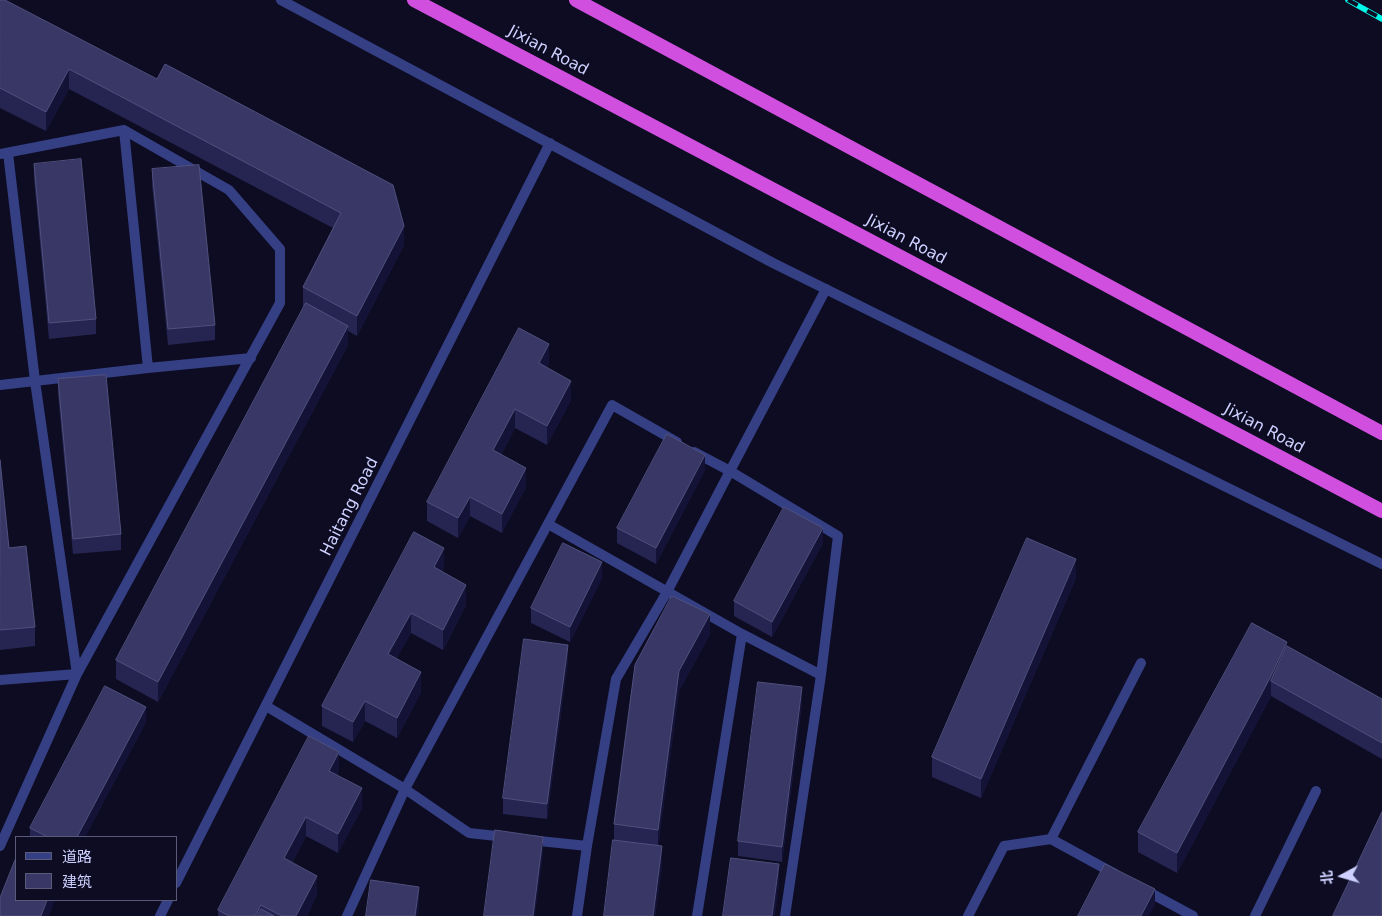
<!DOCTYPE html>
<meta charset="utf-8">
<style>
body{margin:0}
#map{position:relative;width:1382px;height:916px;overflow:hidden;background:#0d0c23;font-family:"DejaVu Sans","Noto Sans SC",sans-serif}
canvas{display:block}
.legend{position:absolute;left:15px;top:836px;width:162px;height:65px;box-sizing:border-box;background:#0d0c23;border:1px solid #5a5b7b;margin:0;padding:6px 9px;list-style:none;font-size:15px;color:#ced1ff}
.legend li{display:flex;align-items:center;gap:10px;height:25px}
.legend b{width:25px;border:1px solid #5a5b7b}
.north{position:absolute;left:1317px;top:851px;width:50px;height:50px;-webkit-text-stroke:4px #0d0c23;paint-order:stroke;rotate:264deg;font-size:14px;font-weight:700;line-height:20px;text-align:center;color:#ced1ff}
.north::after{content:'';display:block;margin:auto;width:18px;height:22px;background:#ced1ff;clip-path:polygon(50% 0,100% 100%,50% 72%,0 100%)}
</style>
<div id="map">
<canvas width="1382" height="916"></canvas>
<ul class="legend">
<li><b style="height:6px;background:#353f84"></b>道路</li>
<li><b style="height:14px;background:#383765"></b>建筑</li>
</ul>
<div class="north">北</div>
</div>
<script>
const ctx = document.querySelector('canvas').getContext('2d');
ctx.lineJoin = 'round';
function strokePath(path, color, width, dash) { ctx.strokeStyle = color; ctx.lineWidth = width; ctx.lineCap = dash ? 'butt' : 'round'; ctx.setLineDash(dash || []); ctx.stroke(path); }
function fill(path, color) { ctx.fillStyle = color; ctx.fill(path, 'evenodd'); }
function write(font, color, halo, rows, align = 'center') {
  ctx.font = font + ' "DejaVu Sans",sans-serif'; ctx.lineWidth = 4.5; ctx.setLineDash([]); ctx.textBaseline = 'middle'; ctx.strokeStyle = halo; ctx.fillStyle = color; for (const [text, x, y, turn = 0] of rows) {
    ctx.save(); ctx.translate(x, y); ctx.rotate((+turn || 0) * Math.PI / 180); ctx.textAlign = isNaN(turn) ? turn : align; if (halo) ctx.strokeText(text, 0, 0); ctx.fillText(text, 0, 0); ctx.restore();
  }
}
strokePath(new Path2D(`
 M124 130 148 368 251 358
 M0 154 124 130 229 190 280 249V303L77 674 0 846
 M0 385 148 368
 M694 452 730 471 826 289
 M548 524 742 634 821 675 838 536 730 471 667 592 616 679 587 846 577 916
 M0 680 77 674 35 381 8 153
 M266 706 405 789 612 405 677 442
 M1051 839 1141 663
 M530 840 587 846
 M347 916 405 789 469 833 506 837
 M697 916 742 634
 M785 916 821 675
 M1255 916 1316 791`), '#353f84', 10);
strokePath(new Path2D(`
 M1143 889 1193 916
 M968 916 1004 846 1051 839 1115 874`), '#353f84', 10);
strokePath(new Path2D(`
 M281 0 773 263 1382 564
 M176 883 550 143
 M160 916 168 900`), '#353f84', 10);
strokePath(new Path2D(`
 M414 0 1382 511
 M576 0 1382 433`), '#d14fdf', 14);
const rail = new Path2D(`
 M1348 0 1382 19`);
strokePath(rail, '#00f9e8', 5.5);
strokePath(rail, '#0d0c23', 4, [11]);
fill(new Path2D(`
 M0 0 404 245 357 336 348 331V345L158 702 116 679V660L304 307H303V287L333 228 69 89 46 131 0 108Z
 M34 164 96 319V334L49 339 34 179Z
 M152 169 215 325V340L168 345 152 185Z
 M549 364 547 367 571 400 547 445 515 428 501 455 526 487 502 533 470 516 458 538 427 521V502Z
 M58 379 121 534V550L73 554 58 394Z
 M0 460 9 548 35 627V646L0 650Z
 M705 470 656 564 617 543V528Z
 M823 543 772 637 734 616V601Z
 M444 568 442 572 466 605 443 650 411 633 396 659 421 692 397 738 365 721 353 742 322 726V706Z
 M602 578 570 642 531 623V608Z
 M1076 578 981 798 932 777V757Z
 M710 634 679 691 658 846 662 866 655 916H604L614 840V824L635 665Z
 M1287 646 1382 699V759L1271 696 1177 873 1138 852V832Z
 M568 660 547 819 503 814V798Z
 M802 703 782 862 738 856V841Z
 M146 722 85 837H30V828Z
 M339 771 337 775 362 808 338 853 306 836 292 863 317 895 307 916H218V910Z`), '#262552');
fill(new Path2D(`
 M69 69V89L46 131V112Z
 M404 226V245L357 336V316Z
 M348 326V345L158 702V682Z
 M549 344V364L539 383V363Z
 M571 381V400L547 445V426Z
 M515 409V428L493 470V450Z
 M705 455V470L656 564V548Z
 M526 468V487L502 533V514Z
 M470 497V516L458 538V518Z
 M823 528V543L772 637V622Z
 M444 548V568L434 587V567Z
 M1076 559V578L981 798V779Z
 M602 562V578L570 642V627Z
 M466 585V605L443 650V630Z
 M411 613V633L388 674V654Z
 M710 614V634L679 691 658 850V830L679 671Z
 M1287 642V662L1271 681V696L1177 873V853Z
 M568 645V660L547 819V804Z
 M421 672V692L397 738V718Z
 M802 687V703L782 862V847Z
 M365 701V721L353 742V722Z
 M146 707V722L85 837H77Z
 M339 752V771L329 791V771Z
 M362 788V808L338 853V834Z
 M306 817V836L284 878V858Z
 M543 837V856L535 916H533Z
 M662 846V866L655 916H653Z
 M779 864V884L775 916H772Z
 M317 876V895L307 916H296Z
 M419 887V906L418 916H415Z
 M1155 889V905L1149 916H1141Z
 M47 900H55L49 916H41Z
 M261 905V916H255Z`), '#141337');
const building = new Path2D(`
 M0 0H5L157 79 165 64 393 185 404 226 357 316 303 287 341 213 69 69 46 112 0 88Z
 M81 159 96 319 49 323 34 164Z
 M199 165 215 325 168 329 152 169Z
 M306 303 348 326 158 682 116 660Z
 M519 328 549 344 539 363 571 381 547 426 515 409 493 450 526 468 502 514 470 497 458 518 427 502Z
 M106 375 121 534 73 539 58 379Z
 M667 434 705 455 656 548 617 528Z
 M0 460 9 548 26 546 35 627 0 630Z
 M784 507 823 528 772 622 734 601Z
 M414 532 444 548 434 567 466 585 443 630 411 613 388 654 421 672 397 718 365 701 353 722 322 706Z
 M1027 538 1076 559 981 779 932 757Z
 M563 543 602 562 570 627 531 608Z
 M672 596 710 614 679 671 658 830 614 824 635 665Z
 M1252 623 1287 642 1271 676 1177 853 1138 832Z
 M524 639 568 645 547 804 503 798Z
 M1287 646 1382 699V743L1271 681Z
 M758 682 802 687 782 847 738 841Z
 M105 686 146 707 77 837H48L30 828Z
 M309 736 339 752 329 771 362 788 338 834 306 817 284 858 317 876 296 916H282L261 905 255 916H229L218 910Z
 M1382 812V916H1333Z
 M495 830 543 837 533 916H484Z
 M613 840 662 846 653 916H604Z
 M16 858V900H47L41 916H0V898Z
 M731 858 779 864 772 916H723Z
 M1105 864 1155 889 1141 916H1078Z
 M371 880 419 887 415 916H366Z
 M261 909 274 916H257Z`);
fill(building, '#383765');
strokePath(building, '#4f507d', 1);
write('16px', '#ced1ff', '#0d0c23', [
 ["Jixian Road",548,51,28],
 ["Jixian Road",906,240,28],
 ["Jixian Road",1264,429,28],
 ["Haitang Road",350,507,-63]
]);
</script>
